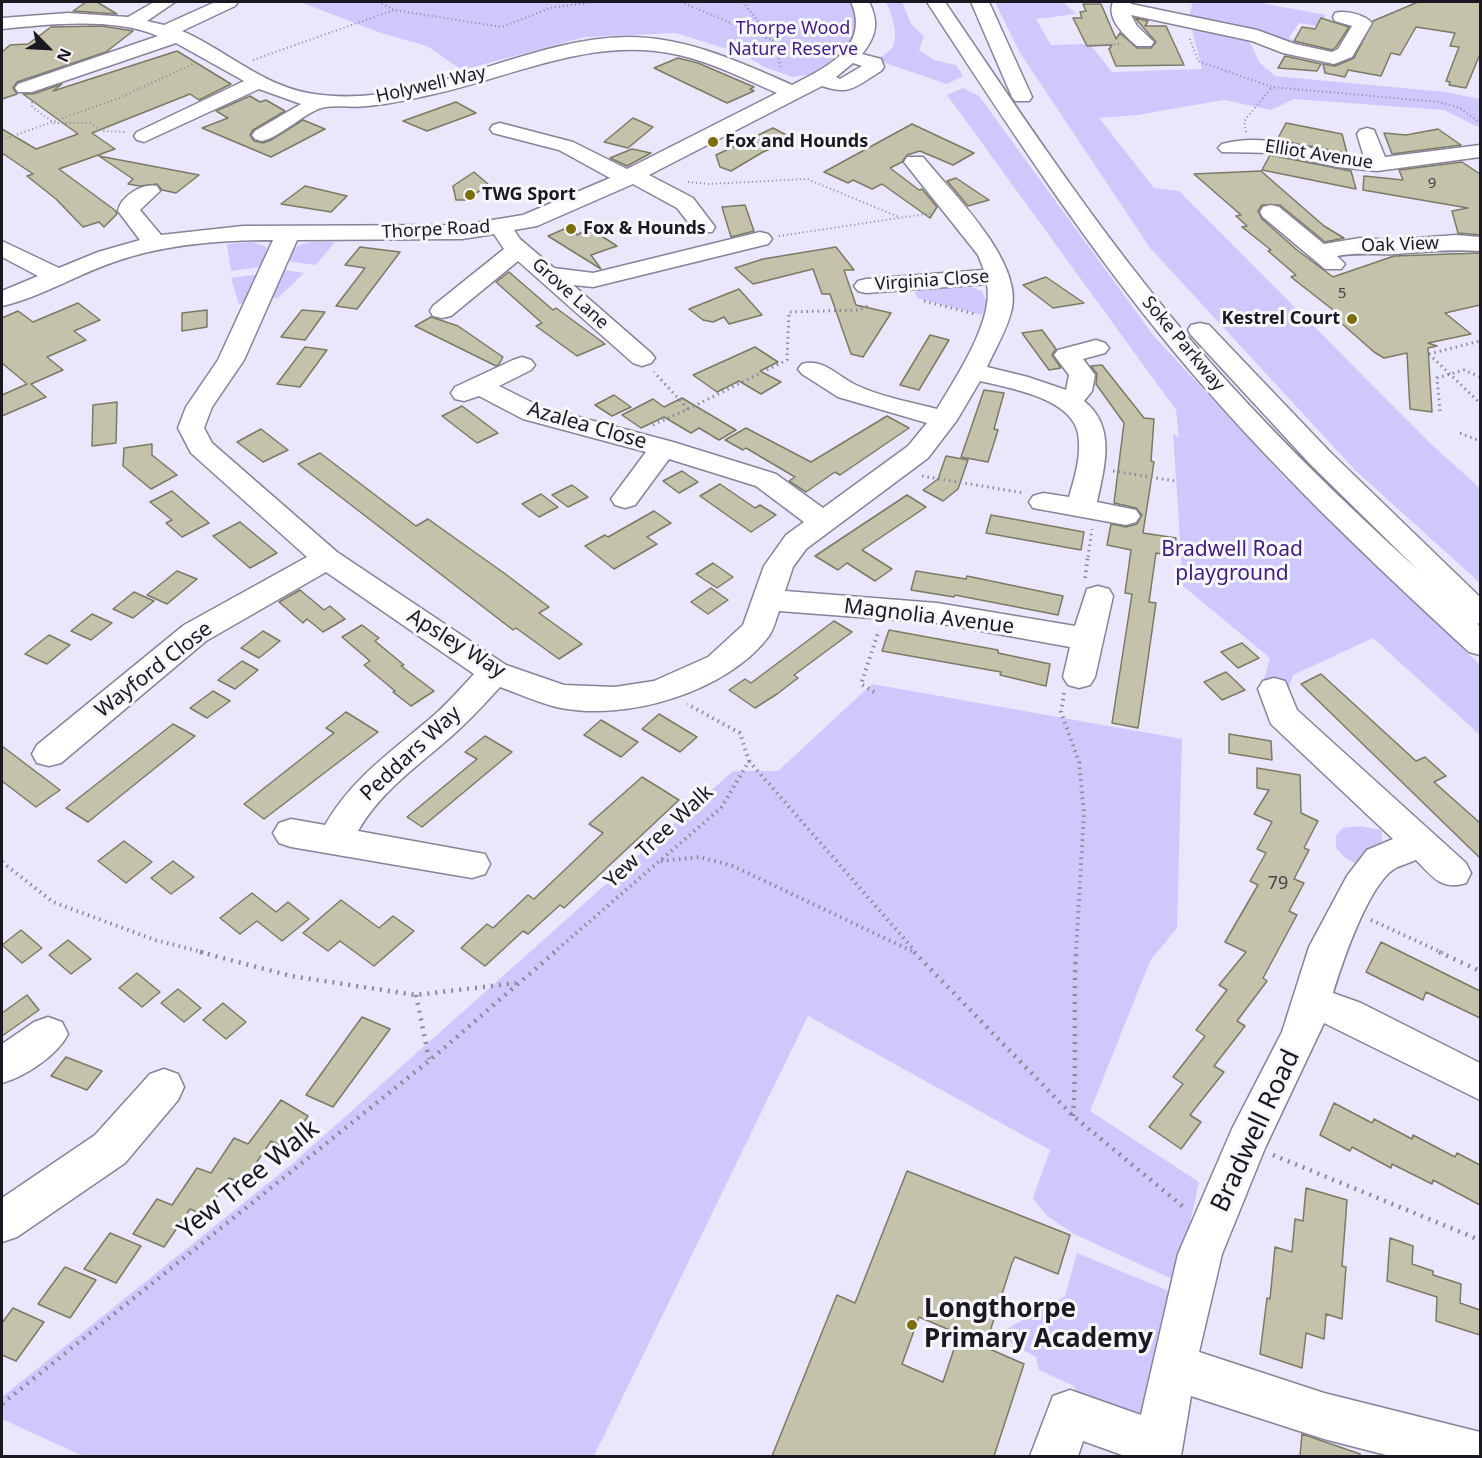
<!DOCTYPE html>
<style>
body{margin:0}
#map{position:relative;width:1482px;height:1458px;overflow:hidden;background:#eae7fd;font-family:"Noto Sans",sans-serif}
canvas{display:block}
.frame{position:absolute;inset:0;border:3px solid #1a1921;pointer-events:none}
.north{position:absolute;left:18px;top:18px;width:60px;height:60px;-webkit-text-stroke:4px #f7f7fb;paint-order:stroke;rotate:114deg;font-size:16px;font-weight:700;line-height:24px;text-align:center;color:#1a1921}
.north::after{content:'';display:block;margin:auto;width:21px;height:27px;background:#1a1921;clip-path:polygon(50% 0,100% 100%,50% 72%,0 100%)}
</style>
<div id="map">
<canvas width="1482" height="1458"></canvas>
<div class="frame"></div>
<div class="north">N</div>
</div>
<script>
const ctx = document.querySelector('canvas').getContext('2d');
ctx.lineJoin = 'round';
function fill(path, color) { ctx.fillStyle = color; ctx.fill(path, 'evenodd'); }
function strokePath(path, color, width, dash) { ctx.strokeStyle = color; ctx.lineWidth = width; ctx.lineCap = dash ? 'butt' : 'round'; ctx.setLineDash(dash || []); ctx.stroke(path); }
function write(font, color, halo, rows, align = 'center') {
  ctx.font = font + ' "Noto Sans",sans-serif'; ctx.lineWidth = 6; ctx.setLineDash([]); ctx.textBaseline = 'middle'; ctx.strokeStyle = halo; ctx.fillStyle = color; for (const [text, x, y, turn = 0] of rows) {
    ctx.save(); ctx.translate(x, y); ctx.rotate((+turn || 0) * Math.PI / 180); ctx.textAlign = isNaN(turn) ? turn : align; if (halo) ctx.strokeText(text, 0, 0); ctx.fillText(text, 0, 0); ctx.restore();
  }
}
fill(new Path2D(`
 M300 2H853L861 20 853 44 840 56 808 75 793 77 764 67 743 54 676 33 585 37 462 70 427 46 381 33Z
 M886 2H902L911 24 924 36 919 50 934 60 956 65 963 76 947 84 876 60C881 57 888 53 892 48 900 38 891 11 886 2Z
 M995 2H1063L1076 14 1036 19 1051 45 1090 44 1112 72 1202 69 1189 18 1192 4 1197 2H1256L1326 15 1318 26 1299 23 1289 38 1306 47 1329 51V54L1245 31 1259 62 1275 76 1445 92 1480 99V128L1444 110 1294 99 1271 110 1224 100 1137 115 1099 118 1154 188 1179 191 1433 446 1480 488V583L1355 470 1150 248 1020 53Z
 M963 88 979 96 1153 335 1285 478 1480 665V735L1373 638 1293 675 1287 693 1262 686 1270 658 1183 586 1173 433 1179 438 1176 410 947 95Z
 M253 242 266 247 267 254 259 267 231 271 227 244Z
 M315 242H335L316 265 287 261C293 247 300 243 315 242Z
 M279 269 304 273 278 298 269 297Z
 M260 274 249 303 239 304 231 278Z
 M959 283 982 291 987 303 982 315 917 298 915 292 918 288Z
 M872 684 1182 739 1177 928 1150 961 1090 1111 1199 1182 1189 1227 1172 1279 1074 1234 1047 1216 1033 1198 1050 1150 808 1016 594 1456H83L2 1419V1397L292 1164 733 771H778Z
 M1360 826 1381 830C1386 848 1375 856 1362 867L1344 857 1336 848V835L1343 828Z
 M1077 1253 1169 1291 1140 1419 1079 1398 1074 1386 1039 1370 1036 1357 1008 1341 1005 1330 1065 1296Z`), '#cfc8fd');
const building = new Path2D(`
 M86 2H97L117 14 73 11Z
 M1418 2H1480V54L1466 88 1449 85 1450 82 1446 81 1459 47 1450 46 1455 33 1416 27 1400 55 1391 53 1381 76 1348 70 1345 77 1325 73 1323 64 1335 66 1354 58 1373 21Z
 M1083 4H1101L1116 39 1120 33 1137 48H1151L1156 42 1135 18 1148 21 1145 26H1166L1184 65 1116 66 1109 49 1112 45 1087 46 1073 18H1082L1080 12 1086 11Z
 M1321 18 1349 27 1336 47 1332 50 1294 41 1302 27 1315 29Z
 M102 26 133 31 106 52 17 82 13 88 17 94 2 99V52L10 45 28 44 51 27Z
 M177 51 231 84 199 100 190 94 92 133 115 149 59 169 116 211 117 214 104 227 99 222 83 227 56 199 27 176 33 174 2 153V129L36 149 78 134 23 94H33L62 84 53 91Z
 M1285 56 1321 64 1317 71 1278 68Z
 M678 58 698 63 754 87 750 89 754 91 727 103 654 68Z
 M250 96 260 102 266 100 285 111 253 130 250 135 254 141 263 143 271 140 303 120 325 129 271 157 202 128 228 118 216 111Z
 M456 102 476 113 427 131 403 121Z
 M633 118 653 127 628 148 604 142Z
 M1286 123 1342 134 1347 153 1277 140Z
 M912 124 974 153 953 165 920 151 907 155 902 162 890 168 919 190 922 189 937 207 930 218 882 184 872 189 853 180 848 183 824 172Z
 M773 128 794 139 763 152 731 171 720 167 716 155Z
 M1438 129 1461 145 1392 154 1384 133 1406 135Z
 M632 149 651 153 627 166 610 158Z
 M1270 155 1351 171 1356 189 1262 170Z
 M99 156 199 175 176 193 162 190 157 184 140 186 128 184 133 179Z
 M1462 162 1480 174V235L1458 233 1452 211 1468 208 1363 190 1364 176 1403 180 1399 170Z
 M1261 171 1324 226 1344 238 1325 242 1280 205H1262L1258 211 1262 219 1297 250 1333 277 1394 256 1480 253V305L1445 313 1471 334 1428 343 1437 346 1428 348 1432 412 1410 409 1407 353 1384 358 1374 352 1331 314 1337 313 1291 277 1296 275 1268 251 1271 250 1242 227 1247 226 1236 216 1241 215 1194 174Z
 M474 172 489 185 465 200H456L453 186Z
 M956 178 989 200 968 206 947 181Z
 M305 186 347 196 331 212 281 204Z
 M745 205 754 231 731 237 722 207Z
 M571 226 577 235 589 228 617 246 591 255 601 269 548 236Z
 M360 247 400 252 357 309 336 306 365 268 345 265Z
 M836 247 854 270H844L856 305 891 313 863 357 851 354 830 294H822L813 269 753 284 735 268 763 259Z
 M509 272 553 310 556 308 605 344 577 356 536 326 542 323 496 282Z
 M1046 277 1084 303 1053 308 1023 285Z
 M739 289 762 315 729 324 724 317 713 322 703 320 689 309Z
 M78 303 100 320 74 331 86 340 47 357 63 370 31 384 46 397 2 416V395L27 384 2 363V318L18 311 33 322Z
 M207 310V327L182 331V313Z
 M302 310 325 312 305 340 281 337Z
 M431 317 458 326 503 357 499 364 496 366 415 326Z
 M1042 330 1056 349 1052 355 1061 368 1049 370 1022 333Z
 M930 335 949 340 919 390 900 385Z
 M305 347 327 350 300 387 277 384Z
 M755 347 778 362 760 371 781 382 761 394 739 381 717 392 693 375Z
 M1102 365 1144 418 1154 419 1151 461 1154 462 1143 533 1176 538 1174 556 1156 553 1149 602 1156 603 1138 728 1112 723 1132 594 1125 593 1131 550 1107 545 1111 524 1126 527 1137 524 1142 515 1136 508 1114 503 1124 423 1096 384 1097 374 1091 366Z
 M984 390 1004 393 994 429 998 430 988 462 961 457Z
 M614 395 631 407 612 416 595 405Z
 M682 398 736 430 719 440 699 428 691 433 664 417 641 428 622 415 653 399 664 407Z
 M117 402 116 443 92 446 93 405Z
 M462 406 498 433 477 443 442 416Z
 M887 416 909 428 840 475 835 472 806 492 789 481 795 477 746 448 743 450 725 440 746 428 811 462Z
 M261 429 288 450 263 462 237 442Z
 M152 444V455L177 475 151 489 123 466 124 448Z
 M320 453 416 526 428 519 504 573 549 607 539 613 582 644 559 659 516 628 513 630 298 464Z
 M946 456 968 460 958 489 943 501 923 490 938 479Z
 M682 471 698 482 679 493 663 481Z
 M720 484 755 508 760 505 776 515 751 532 700 496Z
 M572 485 588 497 568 507 552 495Z
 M172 491 189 506 209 523 182 537 166 523 172 520 150 502Z
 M541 494 558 507 539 517 522 504Z
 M907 495 926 507 862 550 892 569 875 581 847 563 838 570 815 556Z
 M654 511 671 523 647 537 657 544 614 569 585 546 605 535 608 537Z
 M991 515 1084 532 1081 550 986 533Z
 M240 522 277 553 250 568 213 536Z
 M713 563 733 577 717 588 696 574Z
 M177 571 197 579 167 604 147 595Z
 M916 571 966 579 967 576 1063 596 1058 615 955 595 954 597 911 590Z
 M711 588 728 600 708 614 691 602Z
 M300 590 324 610 330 606 345 619 323 632 307 619 303 623 279 602Z
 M134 592 154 601 133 618 113 609Z
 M92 614 112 623 91 640 71 631Z
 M834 621 852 632 794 675 798 678 777 694 755 708 729 690 745 679 751 683Z
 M362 625 379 638 375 641 404 665 401 666 434 691 411 706 393 692 395 691 364 665 370 661 342 637Z
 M889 630 998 650V653L1050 664 1046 686 1000 675 1001 672 882 651Z
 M263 631 280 641 259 658 241 648Z
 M49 635 70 645 47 664 25 654Z
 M1242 643 1259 658 1238 668 1221 652Z
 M242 661 258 670 235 689 218 680Z
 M1226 672 1245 690 1222 700 1204 682Z
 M1321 674 1416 761 1425 757 1446 776 1434 782 1480 823V858L1301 684Z
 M213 691 230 701 207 718 190 708Z
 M346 712 378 732 264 819 244 804 334 733 326 728Z
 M659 714 697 737 680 752 642 729Z
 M601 720 638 742 621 757 584 735Z
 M173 724 195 736 88 822 66 808Z
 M1229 734 1271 741 1272 760 1229 753Z
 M485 736 512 752 422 827 407 817 477 759 465 752Z
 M2 746 60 790 36 807 2 781Z
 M1257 768 1300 775 1301 813 1318 821 1304 848 1309 850 1294 879 1304 883 1289 911 1297 915 1263 978 1267 981 1237 1021 1245 1026 1214 1066 1224 1072 1190 1115 1201 1122 1181 1149 1149 1127 1183 1084 1173 1077 1205 1036 1196 1030 1227 990 1219 985 1246 952 1225 942 1258 885 1250 881 1266 853 1257 849 1272 822 1254 814 1269 790 1257 788Z
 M642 777 679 800 564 908 560 905 528 934 523 931 485 966 461 948 487 924 493 928 528 895 534 899 573 862 603 833 589 824Z
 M124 841 152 862 126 883 98 861Z
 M173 861 194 877 171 894 151 878Z
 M252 893 276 912 288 902 309 919 282 941 257 921 240 934 220 918Z
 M341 900 379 928 393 916 414 931 374 966 340 941 328 951 303 933Z
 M21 930 42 948 22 963 2 945Z
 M68 940 91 959 71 974 49 955Z
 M1381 942 1480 991V1018L1426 992 1423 1000 1366 972Z
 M137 973 160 992 142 1007 119 988Z
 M178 989 201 1008 184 1022 161 1003Z
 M27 995 39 1010 2 1036V1013Z
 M223 1003 246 1022 226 1039 203 1020Z
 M362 1017 390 1029 333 1107 306 1095Z
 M66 1057 102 1071 87 1090 51 1076Z
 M281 1100 308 1116 285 1148 271 1141 242 1184 229 1178 205 1215 190 1209 164 1247 133 1234 157 1199 172 1205 197 1168 211 1173 234 1138 248 1144Z
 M1334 1103 1372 1123 1374 1119 1412 1139 1413 1135 1455 1157 1457 1153 1480 1165V1205L1433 1180 1432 1184 1392 1164 1391 1168 1352 1147 1350 1151 1320 1135Z
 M907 1171 1070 1235 1058 1274 1015 1257 1012 1263 985 1347 1024 1364 994 1456H772L837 1295 855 1303ZM919 1317 959 1334 943 1382 902 1364Z
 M1306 1188 1347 1200 1342 1266 1346 1267 1342 1319 1326 1314 1324 1339 1306 1333 1302 1368 1260 1354 1267 1298 1270 1299 1275 1247 1292 1252 1295 1219 1303 1221Z
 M110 1233 141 1246 116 1283 84 1269Z
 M1390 1238 1413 1246 1412 1264 1433 1271V1275L1461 1284 1460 1303 1480 1310V1335L1436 1321 1437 1297 1387 1281Z
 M65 1267 96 1280 70 1318 38 1304Z
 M13 1308 44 1322 16 1361 2 1355V1323Z
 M1302 1434 1360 1454V1456H1300Z`);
fill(building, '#c5c2ac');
strokePath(building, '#7c7965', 1.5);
const minor = new Path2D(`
 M154 2H175L147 21 164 25 215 2H238L235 6 182 31C224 49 262 85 308 93 418 113 520 38 628 37 686 37 740 62 792 85 826 68 871 46 851 2H869C879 21 877 36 862 54L881 59 884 67 881 71C856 86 851 96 822 86L649 175 693 198 715 227 712 232H696L677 208 633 184 537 226 514 230 520 239 554 268 593 273 760 232 768 234 772 239 768 244 593 287 573 285 651 353 655 358 651 363 642 366 633 363 518 261 451 316 442 318 433 316 430 311 433 306 504 249 494 234 462 239 297 240 244 360 212 407 204 428 212 443 337 552 506 665 564 685 615 687 654 681 708 657 743 625 764 566 786 535 804 522 756 486 669 459 635 505 625 508 615 505 611 499 646 452 523 419 479 396 464 401 455 399 451 393 455 387 513 360 522 357 531 360 535 365 531 370 499 386 541 407 673 442 776 474 823 508 908 446 927 423 838 397 802 374 798 369 802 364C824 358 838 377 856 385 881 397 911 402 937 409 956 377 994 321 987 284L866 293 858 291 854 286 858 281 866 279 984 270 978 255 904 162 907 157H923C952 193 1022 260 1012 308 1008 328 995 349 987 367L1028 377 1066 390 1069 375 1054 355 1058 350 1096 340 1105 343 1109 348 1105 353 1083 359 1095 375 1092 391 1084 401C1117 427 1104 468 1097 502L1136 510 1140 516 1136 522 1126 525 1033 508 1029 502 1033 496 1043 493 1069 497C1075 477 1082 454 1078 433 1071 398 1009 388 980 381L957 420 928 458 806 549 793 567 785 591 937 603 1075 626 1087 589 1098 586 1109 589 1113 596 1095 677 1090 685 1079 688 1068 685 1063 677 1070 647 937 623 779 611C776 619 774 629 769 636 727 692 627 721 561 708 541 704 520 694 500 687 486 702 471 719 455 733 421 764 381 790 358 831L485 854 490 864 485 874 472 878 291 847 279 843 273 833 279 823 291 819 325 825C353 777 391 752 432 717 447 704 460 689 474 674L326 572 206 641 61 763 49 766 37 763 32 754 37 745 184 625 307 557 191 453 178 428 186 407 218 360 273 240C221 240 164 244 114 262 76 275 41 297 2 306V291L38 276 2 257V241L59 268 98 252 140 240 118 211C121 196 142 183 157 186L160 191 140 210 161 235 243 226 462 225 523 215 610 178 559 150 493 133 490 129 493 125 500 123 573 142 627 169 777 93C745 79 713 63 679 55 595 35 515 76 434 94 412 99 390 104 367 106 354 108 339 105 326 107 308 109 283 136 262 141L255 139 252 135 255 131 301 104 259 89 144 142 137 140 134 136 137 132 244 81 176 43 32 92H18L15 88 18 84 158 36C114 17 50 24 2 29V18L68 13 128 17ZM853 63 862 66 840 79 836 77Z
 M1113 2H1131V4L1257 30 1295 44 1332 52 1338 49 1352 26 1335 21 1333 17 1335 13C1346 10 1365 15 1372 23L1352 57 1334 64 1283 53 1252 41 1131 15 1137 26 1154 42 1151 46H1137C1125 36 1106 19 1113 2Z
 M1367 128 1374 130 1385 157 1480 145V157L1377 171 1337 167 1275 153 1222 152 1218 148 1222 144C1270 131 1315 154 1364 157L1357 134 1360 130Z
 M1271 205 1279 207 1324 244 1360 238 1392 240 1456 235 1480 237V251C1451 249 1424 252 1395 254 1375 255 1357 252 1337 256L1345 264 1341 269H1325L1263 217 1260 212 1263 207Z
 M1274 678 1285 681 1297 710 1466 863 1471 873 1466 883C1441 891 1432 876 1416 860 1409 863 1401 865 1394 869 1368 886 1342 963 1333 993L1361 1003 1480 1063V1100L1324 1023 1265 1148 1222 1254 1199 1352 1324 1393 1480 1432V1456H1390L1324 1439 1191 1396 1181 1456H1125L1083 1441 1078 1456H1030L1053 1396 1070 1390 1141 1415 1178 1254 1232 1129 1282 1032 1309 947 1347 876 1367 850 1393 839 1271 724 1258 689 1263 681Z
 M48 1017 62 1022 68 1034C57 1056 24 1077 2 1083V1044L34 1022Z
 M164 1069 178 1074 184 1087 178 1100 125 1163 17 1237 2 1242V1198L95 1135 150 1074Z`);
const highway = new Path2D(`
 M927 2H945C1024 119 1102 236 1194 344 1263 424 1340 499 1418 570L1310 464 1191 335 1188 330 1191 325 1200 323 1209 325 1330 452 1480 597V624L1477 623 1480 627V655L1469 652C1367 558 1265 461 1176 354 1084 243 1006 123 927 2Z
 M971 2H989L1032 97 1029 101H1015L1012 97Z`);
strokePath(minor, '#858397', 3);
strokePath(highway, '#858397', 3);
strokePath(new Path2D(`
 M378 2 394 10 502 27 550 8 593 2
 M681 2 771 40
 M743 2 776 44 781 69
 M1190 39 1198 61 1272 87 1439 102 1460 108 1480 123
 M1086 45 1120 44
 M253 60 394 10
 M32 102V107L54 123H90L102 131 126 132
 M1246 132 1244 121 1272 87
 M2 140 119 98 193 64
 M688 182 708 184 807 179 899 217
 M779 236 932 213`), '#8b8999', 2, [1, 3]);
strokePath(new Path2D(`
 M924 301 975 314
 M1429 354 1480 403
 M1429 354 1480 341
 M688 409 787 360 789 312 859 310 870 305
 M1440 411 1437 378 1464 370 1480 377
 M653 425 688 409 654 372
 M1460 433 1480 441
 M1113 471 1175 481
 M922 476 1024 493
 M1088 557 1092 529`), '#8b8999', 3, [1.5, 4]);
strokePath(new Path2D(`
 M1085 578 1088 555
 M874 692 861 684 879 630
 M1064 693 1061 712 1079 762 1084 812 1076 953
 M749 761 914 950
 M661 861 700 857 733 866 916 953
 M2 862 53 902 155 940 206 953
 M1371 920 1443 953
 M553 953 721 808 749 761 740 733 687 704`), '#8b8999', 4, [1.5, 4.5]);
strokePath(new Path2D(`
 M200 952 291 976 416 995 516 983
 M914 952 1073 1116 1186 1209
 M1439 952 1480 971
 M416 995 429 1059
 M1073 1116C1077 1061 1073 1007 1076 952
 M1273 1155 1480 1240
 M2 1404 430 1060 555 952`), '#8b8999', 4.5, [2, 6]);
fill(minor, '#fff');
fill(highway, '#fff');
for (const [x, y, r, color] of [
 [713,142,6,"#7b6f0c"],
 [470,195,6,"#7b6f0c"],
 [571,229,6,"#7b6f0c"],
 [1352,319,6,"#7b6f0c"],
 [912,1325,6,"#7b6f0c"]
]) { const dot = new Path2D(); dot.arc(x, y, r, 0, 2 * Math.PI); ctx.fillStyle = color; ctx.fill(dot); strokePath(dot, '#f7f7fb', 2); }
write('15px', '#454344', null, [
 ["9",1432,184],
 ["5",1342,294]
]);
write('18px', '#3f1c83', '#f7f7fb', [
 ["Thorpe Wood",793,29],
 ["Nature Reserve",793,50]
]);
write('18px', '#1a1921', '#f7f7fb', [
 ["Holywell Way",431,85,-13],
 ["Elliot Avenue",1319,155,9],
 ["Thorpe Road",436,230,-3],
 ["Oak View",1400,245,-2],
 ["Virginia Close",932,281,-4],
 ["Grove Lane",570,294,42],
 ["Soke Parkway",1183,344,50]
]);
write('bold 18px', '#1a1921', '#f7f7fb', [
 ["Fox and Hounds",725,142],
 ["TWG Sport",482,195],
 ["Fox & Hounds",583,229],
 ["Kestrel Court",1340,319,"right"]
], 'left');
write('18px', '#454344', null, [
 ["79",1278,884]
]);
write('21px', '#1a1921', '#f7f7fb', [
 ["Azalea Close",587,426,16],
 ["Magnolia Avenue",929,617,7],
 ["Apsley Way",456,644,32],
 ["Wayford Close",154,670,-38],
 ["Peddars Way",411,754,-43],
 ["Yew Tree Walk",659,837,-43]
]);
write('21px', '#3f1c83', '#f7f7fb', [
 ["Bradwell Road",1232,550],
 ["playground",1232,574]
]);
write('26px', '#1a1921', '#f7f7fb', [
 ["Bradwell Road",1256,1131,-65],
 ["Yew Tree Walk",249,1180,-39]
]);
write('bold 26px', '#1a1921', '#f7f7fb', [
 ["Longthorpe",924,1310],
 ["Primary Academy",924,1340]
], 'left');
</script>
